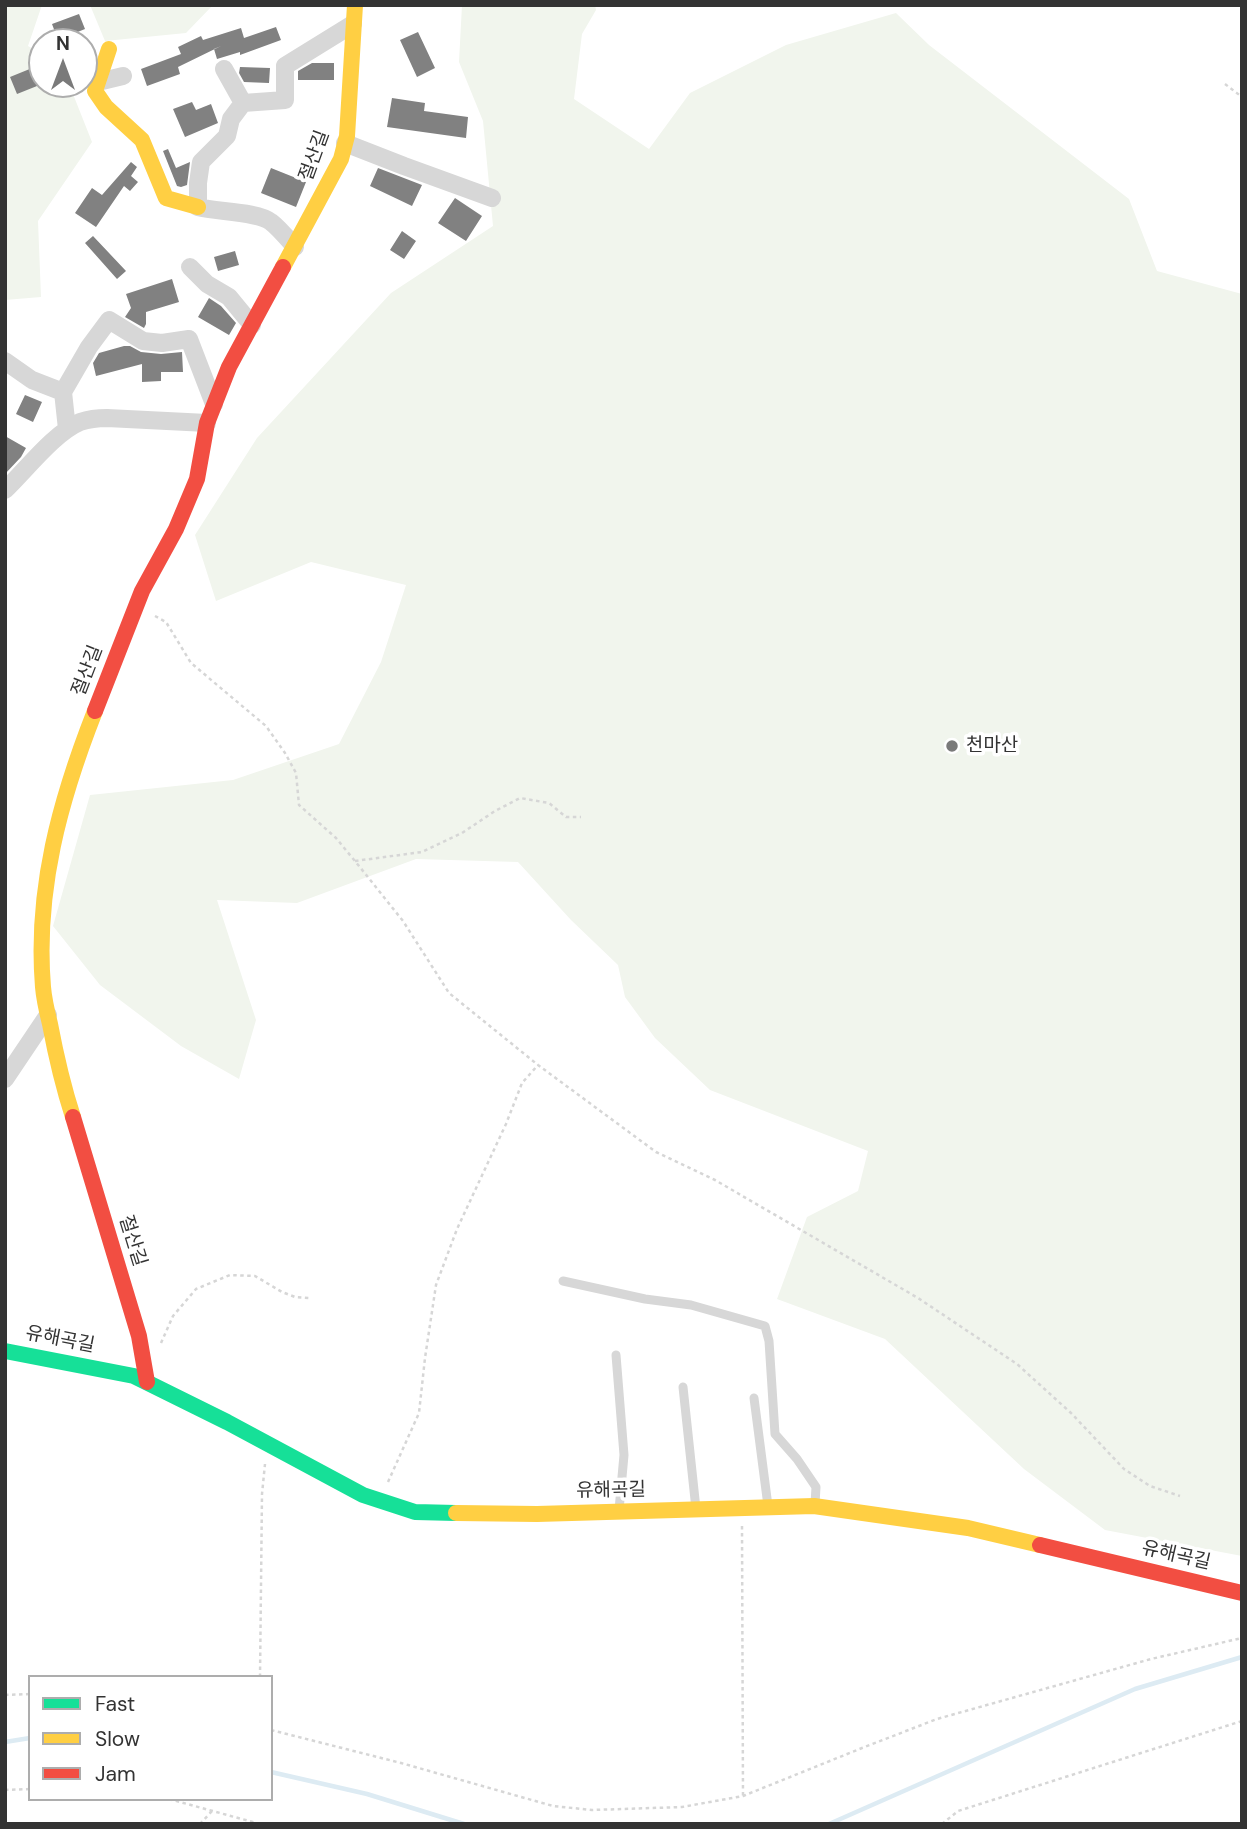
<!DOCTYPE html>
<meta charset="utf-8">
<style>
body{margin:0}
#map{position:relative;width:1247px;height:1829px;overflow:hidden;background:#fff;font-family:"DM Sans",sans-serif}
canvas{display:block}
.frame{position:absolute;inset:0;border:7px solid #333;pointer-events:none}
.legend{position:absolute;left:28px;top:1675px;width:245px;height:126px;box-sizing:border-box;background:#fff;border:2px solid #adadad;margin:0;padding:9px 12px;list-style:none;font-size:21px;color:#333}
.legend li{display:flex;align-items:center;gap:14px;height:35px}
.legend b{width:35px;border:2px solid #adadad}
.north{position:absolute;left:28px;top:28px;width:70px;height:70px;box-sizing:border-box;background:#fff;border:2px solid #adadad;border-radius:50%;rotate:0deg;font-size:19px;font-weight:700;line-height:28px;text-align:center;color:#333}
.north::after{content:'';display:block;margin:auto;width:24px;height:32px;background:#7a7a7a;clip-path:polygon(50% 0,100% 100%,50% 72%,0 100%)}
</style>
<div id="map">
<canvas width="1247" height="1829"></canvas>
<div class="frame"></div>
<ul class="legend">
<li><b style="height:9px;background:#16e098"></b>Fast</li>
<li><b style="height:9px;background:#ffcf43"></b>Slow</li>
<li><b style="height:9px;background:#f24e42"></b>Jam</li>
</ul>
<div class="north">N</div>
</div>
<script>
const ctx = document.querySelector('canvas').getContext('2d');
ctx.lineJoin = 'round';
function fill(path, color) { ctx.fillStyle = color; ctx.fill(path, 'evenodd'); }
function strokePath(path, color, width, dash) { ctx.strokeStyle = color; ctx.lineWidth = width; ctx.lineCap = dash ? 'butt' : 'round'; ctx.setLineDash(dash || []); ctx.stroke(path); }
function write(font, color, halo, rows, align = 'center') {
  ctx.font = font + ' "DM Sans","Noto Sans KR",sans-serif'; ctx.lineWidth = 7; ctx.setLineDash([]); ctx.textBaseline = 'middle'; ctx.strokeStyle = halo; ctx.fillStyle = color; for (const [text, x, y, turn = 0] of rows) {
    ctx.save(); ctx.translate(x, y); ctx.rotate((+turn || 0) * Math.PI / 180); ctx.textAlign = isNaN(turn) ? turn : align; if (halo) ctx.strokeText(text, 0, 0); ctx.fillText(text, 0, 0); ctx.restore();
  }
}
fill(new Path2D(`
 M5 5H42L28 46 42 54V84H69L92 142 38 221 41 297 5 300Z
 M90 5H213L186 33 105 41Z
 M462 5H595L596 10 582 34 574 99 649 149 690 93 786 45 896 13 929 45 1129 199 1157 271 1242 294V1556L1105 1530 1024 1469 885 1339 777 1299 807 1217 858 1191 868 1151 710 1090 655 1038 625 997 618 965 571 920 518 862 416 859 297 903 217 900 256 1020 239 1079 181 1046 100 985 53 926 90 795 233 780 339 744 381 662 406 585 311 562 216 601 195 535 257 438 391 293 493 226 483 121 459 62Z`), '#f1f5ed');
strokePath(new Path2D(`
 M5 1742 30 1738
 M271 1772 367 1794 464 1824
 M829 1824 1135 1689 1242 1657`), '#ddebf3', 4.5);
fill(new Path2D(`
 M79 14 85 29 58 40 52 24Z
 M276 27 281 40 240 55V52L217 59 214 49 221 46 178 67 180 74 147 86 141 69 181 54 178 47 201 36 203 40 241 28 244 38Z
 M418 32 435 68 417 77 400 40Z
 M312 63H334V80H298V71Z
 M42 64V84L17 94 10 77Z
 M240 67 270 68 269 83 244 82 239 73Z
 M392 98 425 103 424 111 468 117 466 138 387 127Z
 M192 102 196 110 211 104 218 123 185 137 173 109Z
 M168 149 176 168 190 162 187 185 181 187 177 186 163 151Z
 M131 162 137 167 131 176 138 182 130 191 124 186 96 227 75 213 92 188 102 195Z
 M271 168 306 182 296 207 261 193Z
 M378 168 422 185 412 206 370 186Z
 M455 198 482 216 466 241 438 223Z
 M402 231 416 241 404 259 390 250Z
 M93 236 126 271 117 279 85 243Z
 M235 251 239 265 218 271 214 257Z
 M172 279 179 302 146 312V324L144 328 125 317 131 308 126 294Z
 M209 298 221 306 236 323 229 335 198 317Z
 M124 346H130L141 352 161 354 182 352 183 372H161V381L142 382V364L96 376 93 363 99 353Z
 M25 395 42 402 33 422 16 414Z
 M5 436 26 448 21 457 5 474Z`), '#818181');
strokePath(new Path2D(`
 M1225 84 1242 97
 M155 616 166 622 191 663 266 726 285 753 296 773 299 805 336 838 359 866 403 921 449 993 538 1065 656 1152 715 1180 918 1298 1017 1364 1071 1413 1124 1469 1150 1486 1180 1496
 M355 861 422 852 462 833 495 811 520 798 549 803 566 817H581
 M161 1343 173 1316 196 1289 230 1275 255 1276 282 1292 295 1297 309 1298
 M388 1482 419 1413 425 1358 436 1285 457 1229 506 1124 522 1083 538 1065
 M742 1526 743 1796
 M260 1677 262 1494 265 1464
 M5 1695 30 1694
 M271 1730 401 1763 553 1806 592 1810 682 1807 743 1796 862 1748 937 1719 1151 1659 1242 1638
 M5 1790 30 1789
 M169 1799 260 1824
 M200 1824 212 1811
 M942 1824 958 1811 1242 1721`), '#d6d6d6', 2.5, [3.5, 3.5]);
strokePath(new Path2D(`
 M563 1281 645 1299 691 1305 765 1326 769 1341 775 1434 797 1459 816 1487 815 1504
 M616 1355 624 1455 619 1510
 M683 1387 696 1509
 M754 1398 768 1506`), '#d7d7d7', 9);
strokePath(new Path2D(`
 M224 69 243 103
 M98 82 123 76
 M345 143 404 166 492 198
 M295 247C288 239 279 228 271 222 257 211 216 212 198 207V183L201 162 227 136 231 119 243 103 285 100V66L353 24
 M190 267 207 284 229 297 252 325
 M5 361 32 380 63 392 67 429
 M63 392 89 347 109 320 143 341 162 343 189 339 214 404
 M5 490C26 470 54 433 80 422 89 419 98 418 107 418L207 423
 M5 1079 48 1015`), '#d7d7d7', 18);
strokePath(new Path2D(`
 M5 1351 134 1376 227 1422 363 1495 415 1512 456 1513`), '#16e098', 16);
strokePath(new Path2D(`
 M109 49 95 91 106 107 142 140 166 198 198 207
 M283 267 341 159 347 136 355 5
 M73 1117C63 1086 56 1056 50 1024 47 1012 44 999 43 987 35 890 60 800 95 711
 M456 1513 537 1514 814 1506 968 1528 1040 1545`), '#ffcf43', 16);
strokePath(new Path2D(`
 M95 711 142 591 176 529 197 479 207 423 229 367 283 267
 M73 1117 139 1336 147 1382
 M1040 1545 1242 1593`), '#f24e42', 16);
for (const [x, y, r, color] of [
 [952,746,7,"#7a7a7a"]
]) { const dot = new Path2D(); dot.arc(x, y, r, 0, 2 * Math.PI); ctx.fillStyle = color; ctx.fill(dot); strokePath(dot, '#fff', 2.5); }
write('19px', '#333', '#fff', [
 ["절산길",315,156,-70],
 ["절산길",88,671,-69],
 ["절산길",132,1241,73],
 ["유해곡길",60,1340,11],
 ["유해곡길",611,1491,-1],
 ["유해곡길",1176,1556,13]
]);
write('19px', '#333', '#fff', [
 ["천마산",966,746]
], 'left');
</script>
